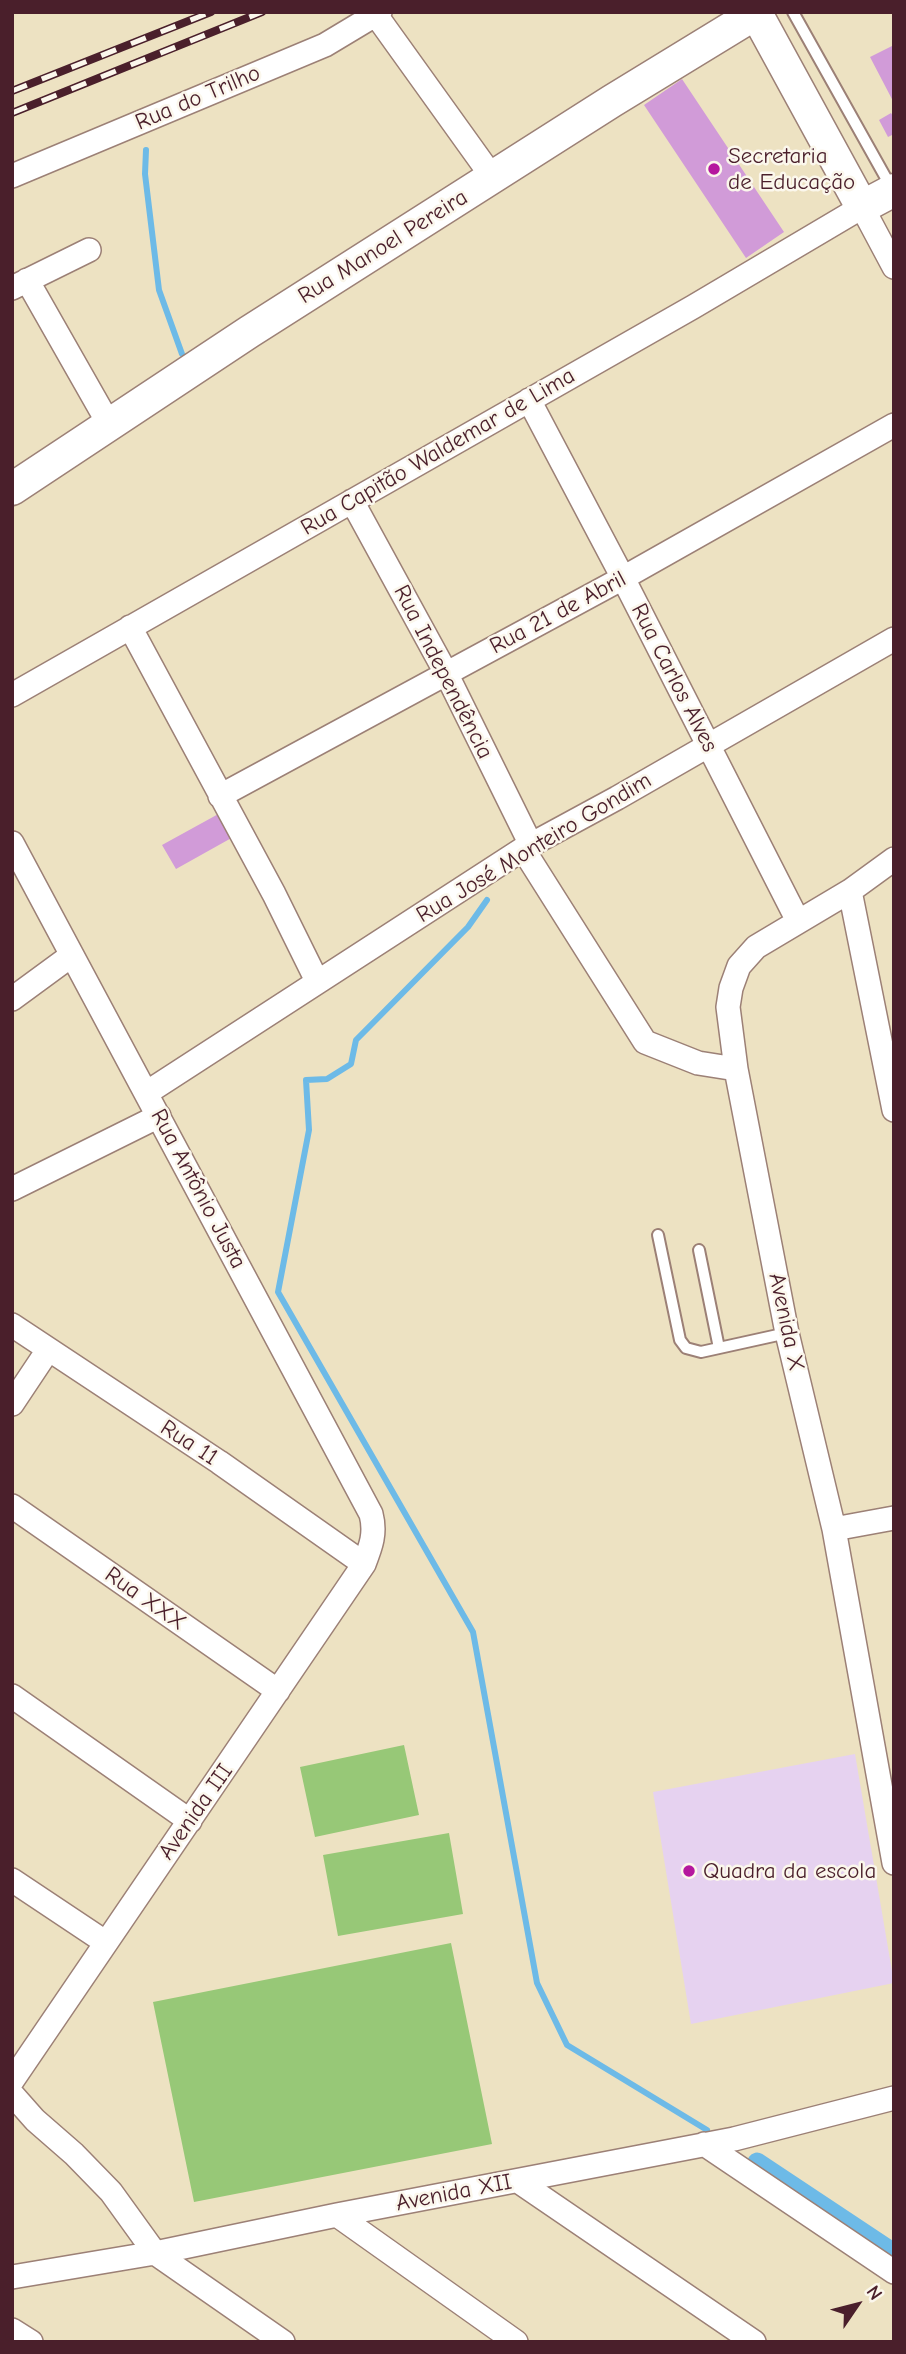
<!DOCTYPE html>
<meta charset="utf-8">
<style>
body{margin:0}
#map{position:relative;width:906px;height:2354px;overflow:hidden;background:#ede2c2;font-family:"Comic Neue",sans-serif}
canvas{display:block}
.frame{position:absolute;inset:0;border:14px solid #4a1f2b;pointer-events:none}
.north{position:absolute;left:822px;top:2270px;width:70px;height:70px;-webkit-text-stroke:5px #fbf7ec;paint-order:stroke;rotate:55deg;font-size:19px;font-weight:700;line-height:28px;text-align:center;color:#4a1f2b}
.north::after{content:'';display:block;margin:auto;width:24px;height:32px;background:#4a1f2b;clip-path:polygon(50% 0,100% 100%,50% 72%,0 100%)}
</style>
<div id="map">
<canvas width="906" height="2354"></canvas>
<div class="frame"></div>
<div class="north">N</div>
</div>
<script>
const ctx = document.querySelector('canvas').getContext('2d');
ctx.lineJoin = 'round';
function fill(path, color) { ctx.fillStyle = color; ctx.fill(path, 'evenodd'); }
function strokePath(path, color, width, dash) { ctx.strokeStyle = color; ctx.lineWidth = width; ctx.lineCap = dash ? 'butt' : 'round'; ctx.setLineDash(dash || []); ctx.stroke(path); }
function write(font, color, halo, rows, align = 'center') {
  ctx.font = font + ' "Comic Neue",sans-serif'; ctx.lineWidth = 5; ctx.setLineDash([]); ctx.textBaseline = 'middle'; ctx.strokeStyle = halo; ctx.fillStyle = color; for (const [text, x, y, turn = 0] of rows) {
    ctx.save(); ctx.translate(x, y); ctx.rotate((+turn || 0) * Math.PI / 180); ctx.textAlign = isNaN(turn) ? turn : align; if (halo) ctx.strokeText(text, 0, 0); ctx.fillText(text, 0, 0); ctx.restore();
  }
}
fill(new Path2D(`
 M855 1754 894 1983 691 2024 653 1792Z`), '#e6d2f0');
fill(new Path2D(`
 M404 1745 419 1815 315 1837 300 1767Z
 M449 1833 463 1914 338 1936 323 1855Z
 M451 1943 492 2144 194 2202 153 2002Z`), '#97c877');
strokePath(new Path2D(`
 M146 150 145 174 159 290 182 354
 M487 900 468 927 356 1040 351 1064 327 1079 306 1080 309 1130 278 1292 473 1632 537 1983 567 2045 707 2130`), '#6dbae7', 6);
strokePath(new Path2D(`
 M757 2162 894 2253`), '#6dbae7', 19);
fill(new Path2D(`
 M894 45V103L870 57Z
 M682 79 784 232 746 258 644 105Z
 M891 113 894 118V134L888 137 879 120Z
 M222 812 235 836 176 869 162 845Z`), '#d19bd8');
const lane = new Path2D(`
 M793 12 891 187
 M658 1235 680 1340 686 1348 701 1352 787 1333
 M699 1250 719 1348`);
const street = new Path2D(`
 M376 15 493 178
 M12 176 325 45 380 12
 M27 280 110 426
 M12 288 89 250
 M529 400 623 578 798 921
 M352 501 446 673 531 845
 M130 627 274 894 317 981
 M12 695 693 307 862 207 894 267
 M220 796 623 578 894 425
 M12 843 371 1514C376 1533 371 1546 364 1564L12 2081
 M523 849 645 1042 698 1063 736 1069
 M894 859 850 891 756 947 739 966 731 988 728 1007 736 1069 787 1333 834 1529 894 1863
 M850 891 894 1110
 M12 999 72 955
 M148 1092 523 849 617 798 894 639
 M12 1189 159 1116
 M12 1325 219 1462 364 1564
 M12 1404 48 1350
 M12 1506 278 1691
 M834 1529 894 1518
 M12 1696 190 1821
 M12 1880 105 1942
 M12 2094 35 2120 74 2154 111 2192 155 2253 283 2342
 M704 2144 894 2272
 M518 2181 754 2342
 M337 2215 516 2342
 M12 2277 155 2253 337 2215 734 2139 894 2098
 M12 2330 31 2342`);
const secondary = new Path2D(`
 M12 489 249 332 612 101 756 13 862 207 894 190`);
strokePath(lane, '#9c8076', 14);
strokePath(street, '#9c8076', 26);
strokePath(secondary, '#9c8076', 35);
strokePath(lane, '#fff', 10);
strokePath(street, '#fff', 23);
strokePath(secondary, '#fff', 32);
const rail = new Path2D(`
 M12 91 211 12
 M12 113 262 12`);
strokePath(rail, '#4a1f2b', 8);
strokePath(rail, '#fbf7ec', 5, [16]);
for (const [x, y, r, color] of [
 [714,169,7,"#b5179e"],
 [689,1871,7,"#b5179e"]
]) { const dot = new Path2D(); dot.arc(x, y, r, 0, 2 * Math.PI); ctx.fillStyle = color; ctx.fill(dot); strokePath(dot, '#fbf7ec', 2.5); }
write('23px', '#4a1f2b', '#fbf7ec', [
 ["Rua do Trilho",198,98,-23],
 ["Rua Manoel Pereira",383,247,-32],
 ["Rua Capitão Waldemar de Lima",438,452,-30],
 ["Rua 21 de Abril",558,613,-28],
 ["Rua Independência",443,672,63],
 ["Rua Carlos Alves",674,678,63],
 ["Rua José Monteiro Gondim",534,848,-31],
 ["Rua Antônio Justa",198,1189,62],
 ["Avenida X",786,1322,78],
 ["Rua 11",189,1443,33],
 ["Rua XXX",145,1599,35],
 ["Avenida III",196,1812,-55],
 ["Avenida XII",454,2193,-11]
]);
write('23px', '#4a1f2b', '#fbf7ec', [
 ["Secretaria",728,156],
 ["de Educação",728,182],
 ["Quadra da escola",703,1871]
], 'left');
</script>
